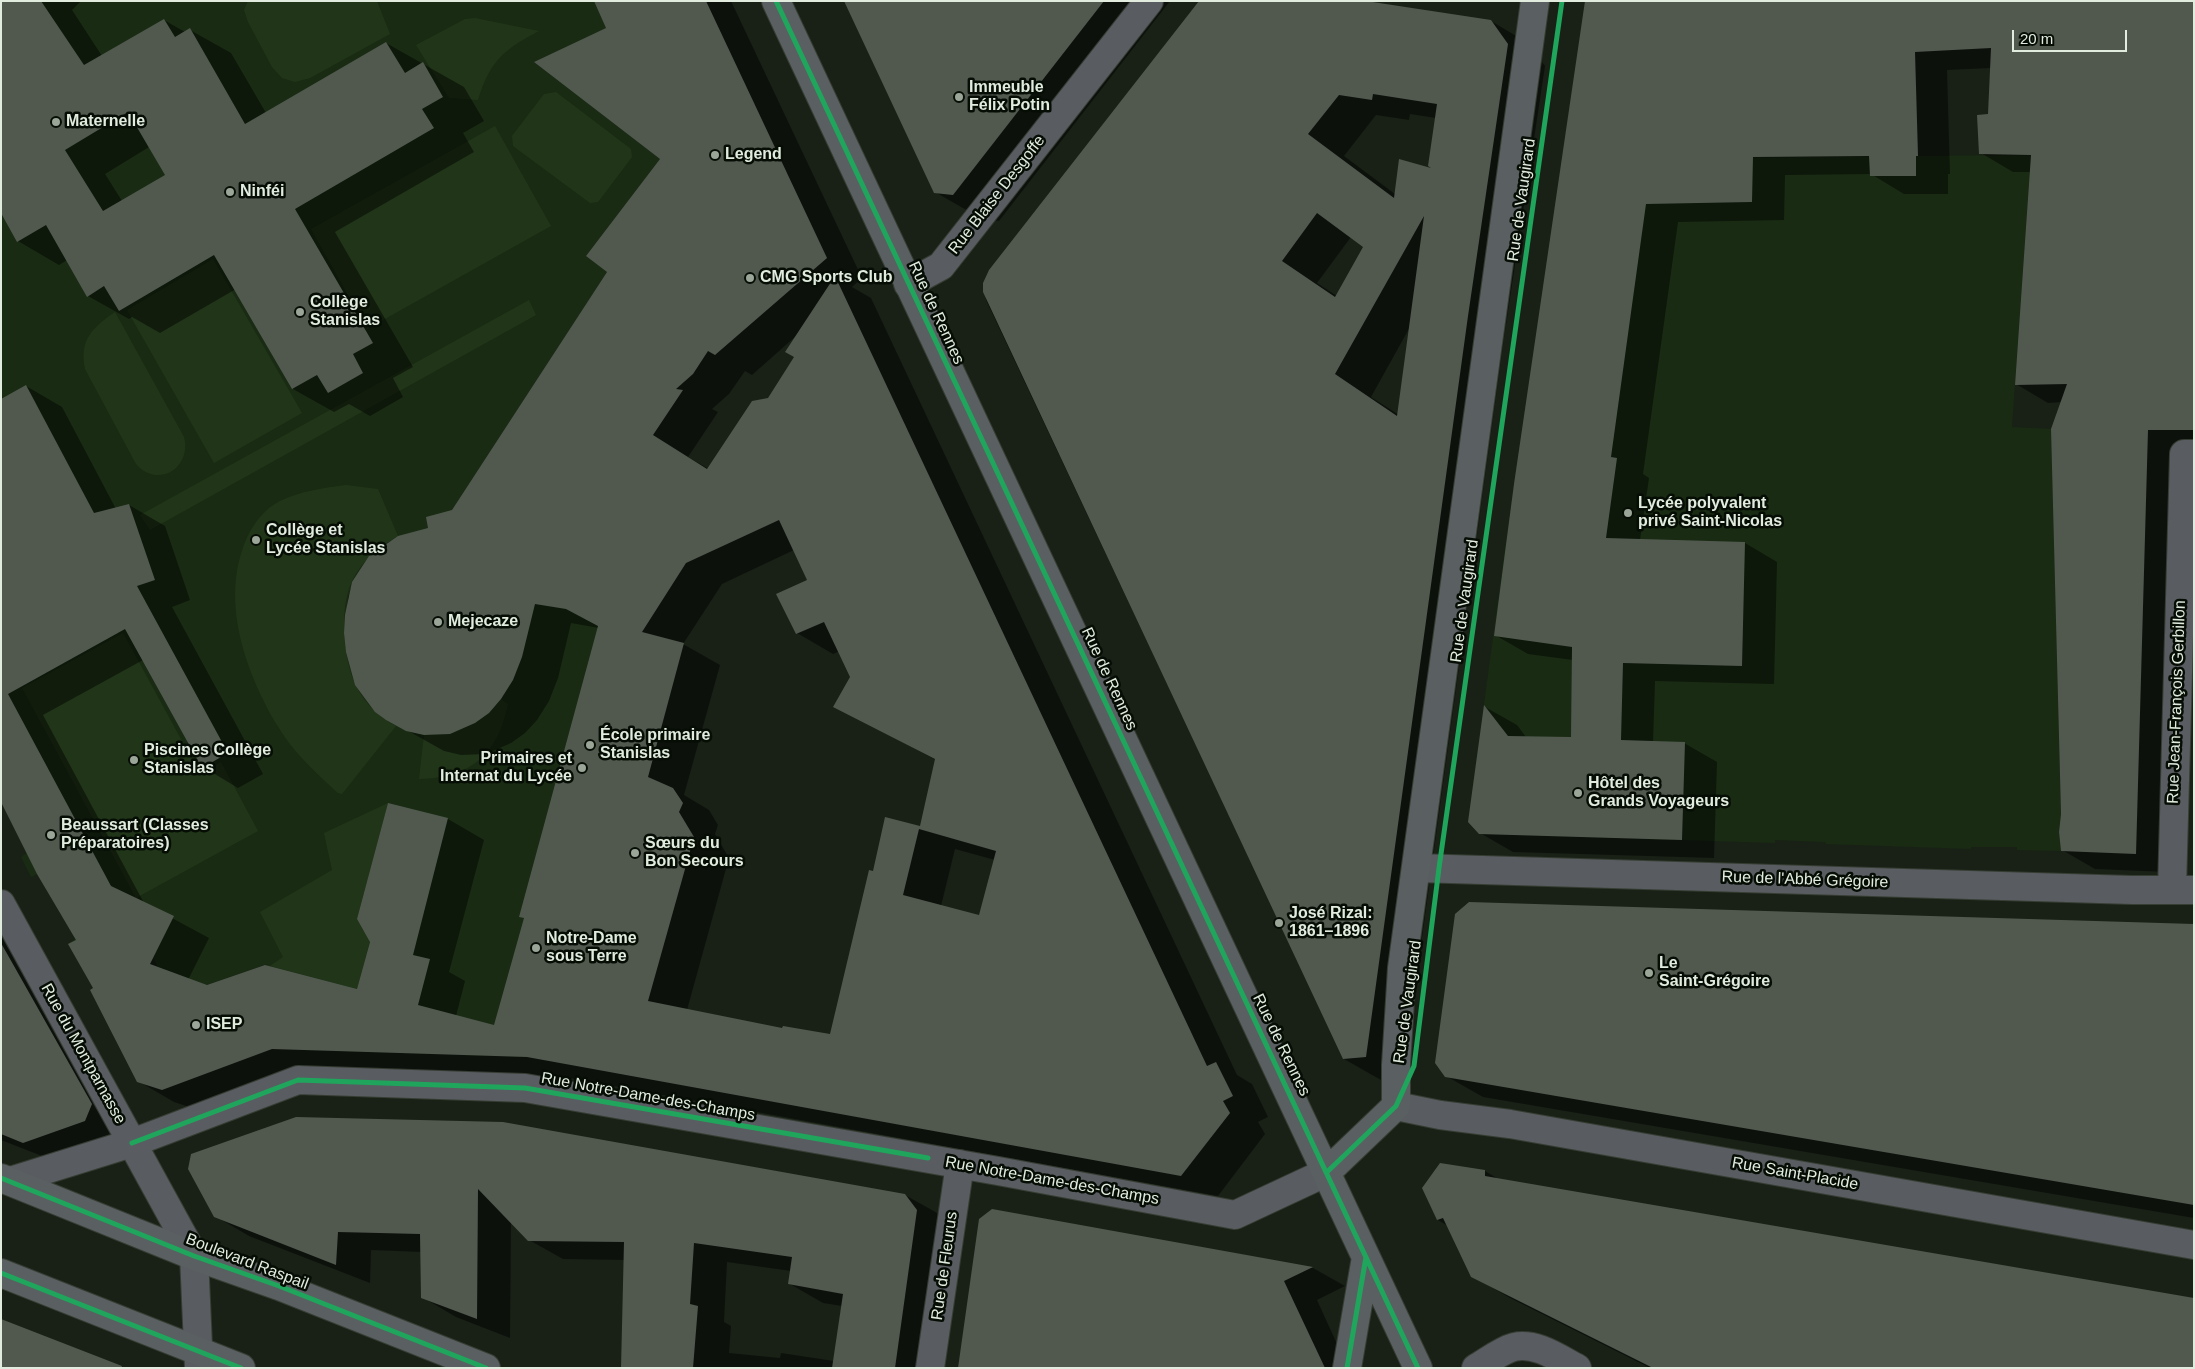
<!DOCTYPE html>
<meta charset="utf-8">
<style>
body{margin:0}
#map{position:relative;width:2195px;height:1369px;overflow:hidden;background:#192116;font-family:Arial,sans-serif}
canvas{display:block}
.frame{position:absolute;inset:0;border:2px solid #e1ecde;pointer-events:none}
.scale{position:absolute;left:2012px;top:30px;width:115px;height:22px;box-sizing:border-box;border:2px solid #e1ecde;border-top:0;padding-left:6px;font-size:15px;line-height:18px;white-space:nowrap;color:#e1ecde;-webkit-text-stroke:4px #060d05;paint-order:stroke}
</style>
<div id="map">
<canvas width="2195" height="1369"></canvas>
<div class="frame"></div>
<div class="scale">20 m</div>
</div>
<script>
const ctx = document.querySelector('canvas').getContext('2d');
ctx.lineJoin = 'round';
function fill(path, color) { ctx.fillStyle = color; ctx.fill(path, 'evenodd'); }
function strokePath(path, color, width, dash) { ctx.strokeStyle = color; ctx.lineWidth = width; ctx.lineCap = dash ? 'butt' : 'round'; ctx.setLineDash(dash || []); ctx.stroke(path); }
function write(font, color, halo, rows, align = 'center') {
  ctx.font = font + ' Arial,sans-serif'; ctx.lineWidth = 5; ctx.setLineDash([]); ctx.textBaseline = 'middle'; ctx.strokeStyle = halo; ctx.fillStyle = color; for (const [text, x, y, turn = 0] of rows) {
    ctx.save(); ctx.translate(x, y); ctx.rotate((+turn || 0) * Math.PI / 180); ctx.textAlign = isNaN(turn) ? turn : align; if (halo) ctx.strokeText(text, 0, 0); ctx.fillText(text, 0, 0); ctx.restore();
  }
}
fill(new Path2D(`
 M16 1H664L534 62 660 159 586 256 607 272 452 510 646 610 527 1057 297 1050 267 964 198 988 158 967 153 958 68 944 75 939 38 874 31 877 21 857 27 853 1 802V16Z
 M2031 155 2012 427 2051 429 2061 814 2059 832 2061 851 2017 850V847H1971V849L1826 844 1825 842 1775 840V843L1479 834 1468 821 1514 484 1562 159Z`), '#192b13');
fill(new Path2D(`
 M248 1H377L390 34 310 78 295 82 282 78 272 67 248 22 244 10Z
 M475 18 539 31C503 50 490 61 478 100L449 98 416 45 465 19Z
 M556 92 631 149 632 157 598 202 590 203 513 146 512 136 544 94Z
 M495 126 551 226 367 329 311 229Z
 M213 259 302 413 214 463 127 310Z
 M529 300 536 315 150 530 140 515Z
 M115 312 184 437C192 468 158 489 136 464L85 369C79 340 92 328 115 312Z
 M346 485 378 489 398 536C379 547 362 560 352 581 339 608 343 659 356 686 365 704 379 717 396 726L342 794 338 793C316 773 292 751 277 725 245 671 220 600 246 540 253 524 264 509 280 501 301 491 323 488 346 485Z
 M123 633 200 774 221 762 258 831 136 898 22 688Z
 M501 699 508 704C498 754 471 778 419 779L424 735C458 735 478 725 501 699Z
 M388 803 357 919 363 930 372 933 357 989 270 966 283 957 260 912 332 870 324 833Z`), '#213619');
fill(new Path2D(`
 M1 1H81L72 10 102 56 164 20 185 32 190 30 231 53 266 113 386 43 464 87 484 121 463 133 474 152 335 232 413 367 393 378 403 397 370 416 349 404 334 412 293 389 236 289 160 333 132 317 129 319 88 296 67 260 59 265 18 241ZM149 147 167 176 122 201 105 174Z
 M595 1H731L862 278 852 287 871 298 1237 1075 1252 1084 1268 1117 1258 1122 1265 1134 1218 1196 564 1077 309 1069 198 1110 174 1102 138 1081 95 988 77 940 1 800 26 386 62 407 116 509 129 505 165 526 190 600 172 607 263 774 238 788 203 767 143 660 43 715 144 903 209 938 188 980 207 987 358 991 371 942 389 804 448 819 484 840 449 972 465 981 456 1016 495 1027 525 919 520 916 599 628 571 623 558 678 549 701 537 720 525 733 511 743 486 754 461 755 444 751 387 719 345 633 348 598 353 582 370 557 383 546 398 537 430 528 453 511 608 272 662 159ZM796 336V357L769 399 709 469 688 457 718 412 712 409 729 394 745 371 752 375ZM794 550 809 581 797 633 833 654 840 651 852 677 835 706 936 760 921 827 874 873 831 1036 783 1030 687 1010 729 858 715 834 718 825 709 810 684 795 720 665 683 644 722 584ZM955 849 995 860 980 917 941 906Z
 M846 1H1170L999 221 982 219 935 192Z
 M1200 1 1491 21 1528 43 1545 66 1504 338 1403 1077 1381 1080 1344 1059 986 300 984 283ZM1410 114 1436 118 1434 169 1395 194 1344 156 1376 115 1409 120ZM1351 237 1365 247 1337 296 1317 283ZM1410 327 1399 415 1371 397Z
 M2194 1V449L2168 872 2095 869 2062 850V402L2048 403 2016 384 2031 172H2013L1981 153 1989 115 1991 68 1947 70 1950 174H1948V194H1904L1871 174 1785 175 1784 220 1678 222 1643 474 1649 478 1640 540 1745 543 1777 562 1774 684 1655 681 1653 742 1684 743 1717 762 1714 858 1513 852 1480 833 1485 707 1517 725 1526 737 1572 738 1573 660 1528 654 1495 635 1586 4Z
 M1 901 121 1142 60 1163 1 1140Z
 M2194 925V1218L1483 1097 1446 1076Z
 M189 1169 905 1195 939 1214 931 1368H622L625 1260 563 1259 529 1240 511 1221 510 1338 456 1317 422 1297V1252L371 1250 370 1283 249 1236 215 1216ZM727 1262 791 1271 790 1284 823 1303 842 1306 834 1361 781 1353 780 1358 729 1353 731 1326 724 1322Z
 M1485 1171 1500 1180 2194 1368H1650L1510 1298 1472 1276 1448 1226 1438 1220Z
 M993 1210 1313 1268 1345 1286 1317 1300 1348 1368H959Z`), '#0007');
fill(new Path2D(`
 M1 1H41L84 65 164 19 175 37 190 28 245 124 386 42 405 73 423 62 443 97 422 109 434 128 295 209 373 343 353 354 363 373 328 393 317 375 292 389 214 255 119 311 104 286 87 297 46 225 17 242 1 213ZM128 112 165 175 103 211 65 150Z
 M594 1H706L827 258 715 355 708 351 693 374 676 389 683 390 653 435 707 469 752 401 768 398 794 357 785 352 835 276 1207 1066 1216 1062 1233 1096 1223 1101 1230 1113 1181 1176 527 1057 272 1049 162 1090 137 1082 90 990 93 988 68 944 76 940 37 874 1 802V399L26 385 94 513 129 504 155 580 137 586 228 753 202 768 125 629 8 694 111 886 174 916 150 964 207 985 265 965 357 989 370 942 357 919 388 803 448 818 413 955 430 959 418 1005 494 1025 524 918 519 917 598 626 566 609 535 604 522 657 513 680 501 699 489 713 475 723 450 734 424 735 406 731 386 720 375 712 355 685 346 652 344 633 345 615 352 582 369 556 398 536 428 528 426 517 452 510 607 272 586 256 660 159 534 62 606 28ZM779 520 807 580 776 594 796 634 824 622 850 677 833 707 935 759 920 826 885 817 873 871 869 870 830 1034 783 1026 782 1028 648 1001 694 837 679 812 683 803 673 788 648 777 684 643 642 632 686 563ZM919 829 996 851 979 915 903 895Z
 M844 1H1104L953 195 934 193Z
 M1199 1H1366L1491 20 1508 44 1468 316 1366 1057 1343 1059 983 292V283L989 270ZM1373 94 1437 104 1428 166 1431 168 1399 159 1394 198 1308 134 1339 95 1372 100ZM1317 213 1363 247 1335 297 1282 261ZM1424 216 1397 416 1335 374Z
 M1585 1H2194V430H2148L2136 854 2061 851 2059 832 2061 814 2051 429 2067 384 2015 385 2031 155 1979 154 1977 115 1988 114 1991 48 1915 52 1918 156H1916V176H1870L1869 156 1753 157 1752 202 1646 204 1611 457 1617 458 1606 538 1745 542 1742 666 1623 663 1621 740 1685 742 1682 840 1479 834 1468 822 1484 705 1508 736 1571 737 1572 647 1494 636 1514 484Z
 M1469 902 2194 924V1205L1445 1077 1435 1063 1455 914Z
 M1 943 92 1104 85 1121 23 1143 1 1134Z
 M296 1117 503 1122 905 1194 917 1210 895 1368H832L843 1294 788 1284 792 1257 694 1243 690 1304 698 1306 693 1368H621L624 1242 528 1241 478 1189 477 1319 421 1298 420 1234 338 1232 336 1265 214 1217 188 1169 191 1154Z
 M1440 1163 1485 1170V1176L2194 1298V1368H1653L1471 1277 1443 1218 1437 1220 1422 1188Z
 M992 1209 1313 1267 1284 1281 1325 1368H958L979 1219Z
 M1 1319 122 1366 121 1368H1Z`), '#51594f');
const minor = new Path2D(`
 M908 284 941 266 1149 1
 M1417 868 2132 890H2194
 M2172 889 2184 454H2194
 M1 904 194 1256 199 1368
 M1396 1106 1440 1115 1510 1124 2194 1245
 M10 1181 132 1143 298 1080 525 1088 998 1171 1235 1215 1327 1172
 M930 1368 960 1164
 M1476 1368C1488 1361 1502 1350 1514 1347 1536 1342 1558 1358 1577 1368`);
const secondary = new Path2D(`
 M776 1 1418 1368
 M1327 1172 1396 1106V1065L1402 968 1535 1
 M1 1178 194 1256 279 1286 486 1368
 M1 1273 241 1368
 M1347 1368 1366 1257`);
strokePath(minor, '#363d33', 30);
strokePath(secondary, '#363d33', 30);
strokePath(minor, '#595c60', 28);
strokePath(secondary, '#5a5f61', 28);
strokePath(new Path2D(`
 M776 1 1418 1368
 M132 1143 298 1080 525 1088 928 1158
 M1327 1172 1396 1106 1414 1066 1439 868 1562 1
 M1 1178 194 1256 279 1286 486 1368
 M1 1273 241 1368
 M1347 1368 1366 1257`), '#20a55d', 5);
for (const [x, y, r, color] of [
 [959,97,5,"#9ba598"],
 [56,122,5,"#9ba598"],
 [715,155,5,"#9ba598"],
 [230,192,5,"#9ba598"],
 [750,278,5,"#9ba598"],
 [300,312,5,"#9ba598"],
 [1628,513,5,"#9ba598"],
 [256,540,5,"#9ba598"],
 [438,622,5,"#9ba598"],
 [590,745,5,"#9ba598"],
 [134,760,5,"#9ba598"],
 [582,768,5,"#9ba598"],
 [1578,793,5,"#9ba598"],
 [51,835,5,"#9ba598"],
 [635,853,5,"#9ba598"],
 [1279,923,5,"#9ba598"],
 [536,948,5,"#9ba598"],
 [1649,973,5,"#9ba598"],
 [196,1025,5,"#9ba598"]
]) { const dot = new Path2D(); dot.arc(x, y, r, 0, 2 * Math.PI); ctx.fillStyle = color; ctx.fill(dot); strokePath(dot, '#060d05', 2); }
write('bold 16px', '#e1ecde', '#060d05', [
 ["Immeuble",969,88],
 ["Félix Potin",969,106],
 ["Maternelle",66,122],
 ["Legend",725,155],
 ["Ninféi",240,192],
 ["CMG Sports Club",760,278],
 ["Collège",310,303],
 ["Stanislas",310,321],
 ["Lycée polyvalent",1638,504],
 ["privé Saint-Nicolas",1638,522],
 ["Collège et",266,531],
 ["Lycée Stanislas",266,549],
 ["Mejecaze",448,622],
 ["École primaire",600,736],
 ["Stanislas",600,754],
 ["Piscines Collège",144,751],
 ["Stanislas",144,769],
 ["Primaires et",572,759,"right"],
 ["Internat du Lycée",572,777,"right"],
 ["Hôtel des",1588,784],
 ["Grands Voyageurs",1588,802],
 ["Beaussart (Classes",61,826],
 ["Préparatoires)",61,844],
 ["Sœurs du",645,844],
 ["Bon Secours",645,862],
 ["José Rizal:",1289,914],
 ["1861–1896",1289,932],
 ["Notre-Dame",546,939],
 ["sous Terre",546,957],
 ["Le",1659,964],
 ["Saint-Grégoire",1659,982],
 ["ISEP",206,1025]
], 'left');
write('16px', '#e1ecde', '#060d05', [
 ["Rue Blaise Desgoffe",997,195,-52],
 ["Rue de Vaugirard",1522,200,-82],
 ["Rue de Rennes",936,313,65],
 ["Rue de Vaugirard",1465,601,-82],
 ["Rue de Rennes",1109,679,65],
 ["Rue Jean-François Gerbillon",2177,702,-88],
 ["Rue de l'Abbé Grégoire",1805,880,2],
 ["Rue de Vaugirard",1408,1002,-82],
 ["Rue de Rennes",1281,1045,64],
 ["Rue du Montparnasse",83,1054,61],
 ["Rue Notre-Dame-des-Champs",648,1097,10],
 ["Rue Saint-Placide",1795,1174,10],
 ["Rue Notre-Dame-des-Champs",1052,1181,10],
 ["Boulevard Raspail",247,1262,21],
 ["Rue de Fleurus",945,1266,-82]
]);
</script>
